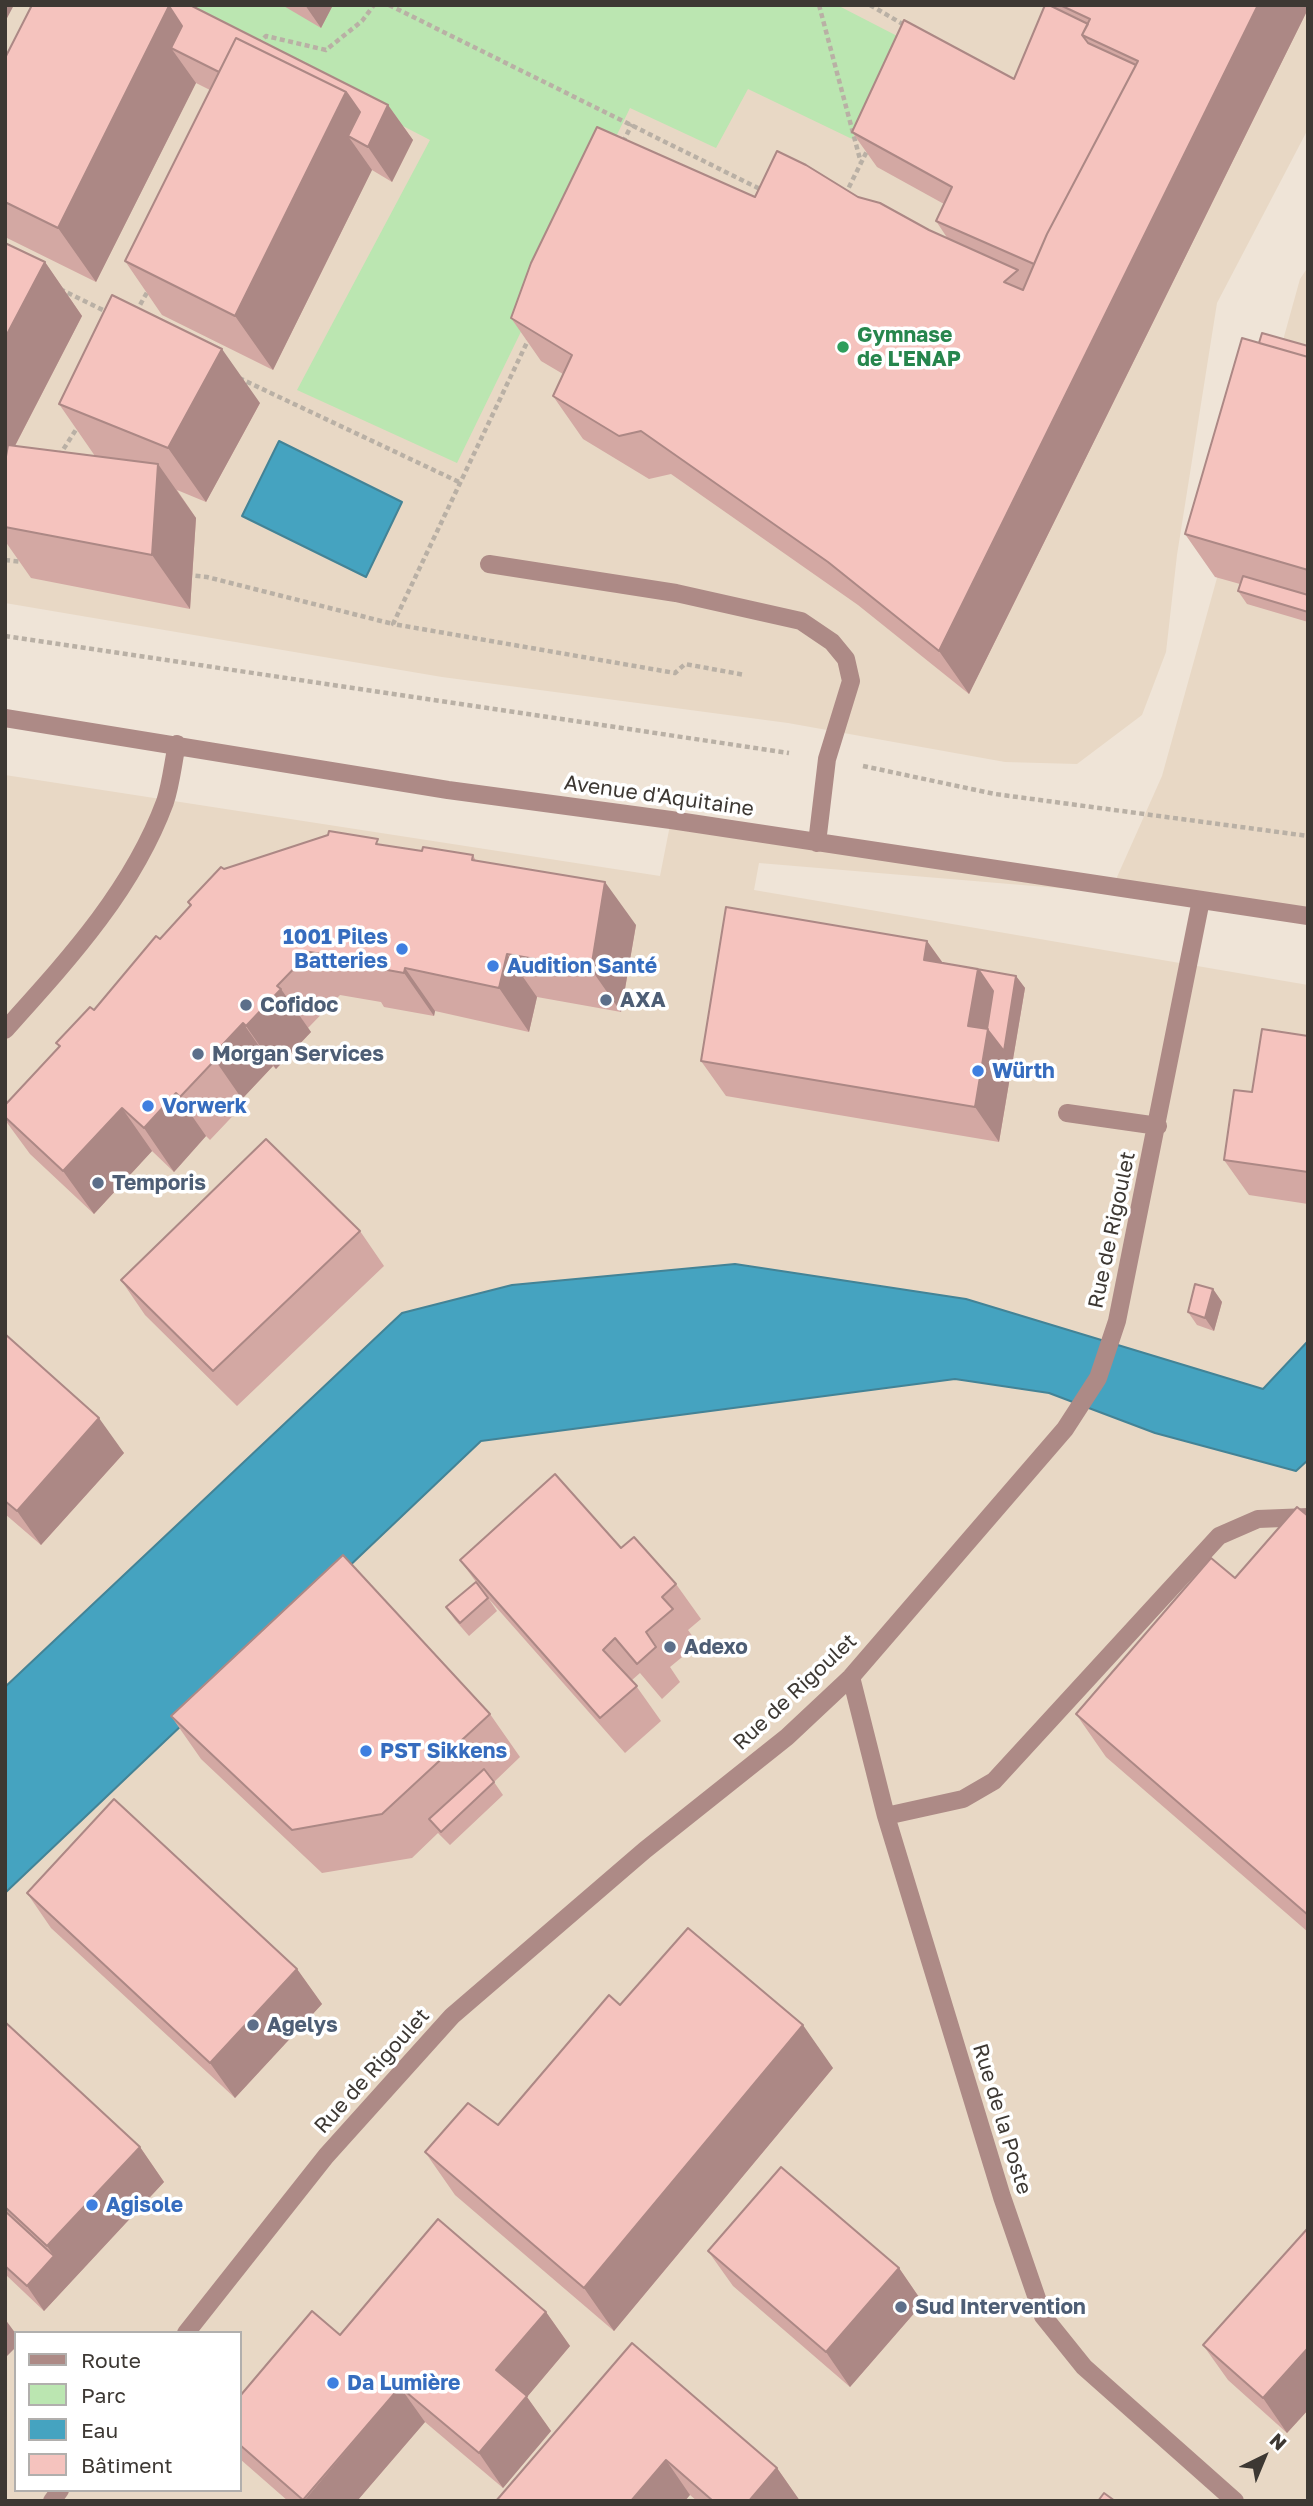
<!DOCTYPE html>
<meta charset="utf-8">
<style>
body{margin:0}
#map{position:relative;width:1313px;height:2506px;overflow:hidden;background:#efe4d7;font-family:"Golos Text",sans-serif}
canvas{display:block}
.frame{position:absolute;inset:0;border:7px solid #3d3833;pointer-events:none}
.legend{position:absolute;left:14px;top:2331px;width:228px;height:161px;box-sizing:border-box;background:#fff;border:2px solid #b1afad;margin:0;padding:9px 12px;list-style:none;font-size:21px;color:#3d3833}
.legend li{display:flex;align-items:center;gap:14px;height:35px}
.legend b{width:35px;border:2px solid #b1afad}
.north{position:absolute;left:1229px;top:2422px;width:70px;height:70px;-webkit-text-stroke:5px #fff;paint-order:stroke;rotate:43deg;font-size:19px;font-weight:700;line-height:28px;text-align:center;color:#3d3833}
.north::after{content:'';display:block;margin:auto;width:24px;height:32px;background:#3d3833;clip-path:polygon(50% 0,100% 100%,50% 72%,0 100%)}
</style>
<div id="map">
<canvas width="1313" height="2506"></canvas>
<div class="frame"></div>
<ul class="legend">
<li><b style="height:9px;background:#ad8a86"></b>Route</li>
<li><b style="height:19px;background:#bbe6b1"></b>Parc</li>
<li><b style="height:19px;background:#45a3c0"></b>Eau</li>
<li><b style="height:19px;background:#f5c3be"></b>Bâtiment</li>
</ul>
<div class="north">N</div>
</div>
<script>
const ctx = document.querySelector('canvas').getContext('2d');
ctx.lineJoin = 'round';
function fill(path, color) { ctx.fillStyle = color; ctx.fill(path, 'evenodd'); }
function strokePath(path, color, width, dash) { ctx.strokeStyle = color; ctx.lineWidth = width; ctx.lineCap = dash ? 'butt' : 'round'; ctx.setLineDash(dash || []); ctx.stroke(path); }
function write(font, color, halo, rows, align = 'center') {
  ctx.font = font + ' "Golos Text",sans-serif'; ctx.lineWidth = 7; ctx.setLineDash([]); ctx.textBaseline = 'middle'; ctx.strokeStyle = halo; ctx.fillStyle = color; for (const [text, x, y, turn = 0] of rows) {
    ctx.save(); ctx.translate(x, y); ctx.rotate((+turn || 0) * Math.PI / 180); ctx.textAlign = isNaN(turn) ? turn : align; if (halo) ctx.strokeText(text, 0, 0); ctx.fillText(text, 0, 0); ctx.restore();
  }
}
fill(new Path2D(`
 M5 5H1308V129L1217 303 1177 555 1166 652 1142 715 1077 764 1005 762 788 723 442 677 5 603Z
 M1308 267V916L1201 900 759 863 754 890 1308 985V2501H5V775L660 876 671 820 1113 886 1162 776 1300 279ZM16 2333H240V2490H16Z`), '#e8d8c5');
fill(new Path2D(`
 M169 5H837L903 39 852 139 748 89 716 148 630 108 457 463 297 390 430 140Z`), '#bbe6b1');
const water = new Path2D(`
 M279 441 402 502 366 577 242 516Z
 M735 1264 966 1299 1263 1389 1308 1341V1460L1296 1471 1155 1433 1049 1393 955 1379 481 1441 5 1893V1687L402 1313 512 1285Z`);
fill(water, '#45a3c0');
strokePath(water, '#438396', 2);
strokePath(new Path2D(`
 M389 5 762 190
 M819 5 861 163
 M870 5 906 26
 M258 44 266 36 326 50 362 21 374 5
 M623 142 632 124
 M845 195 868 149
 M60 289 109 313
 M136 312 149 289
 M530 336 393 624 675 673 685 664 745 675
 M239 378 459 482
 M59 456 79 425
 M5 560 24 562
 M187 575 207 577 393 624
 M5 636 789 753
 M863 766 995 794 1308 836`), '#b9b0a5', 4.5, [5, 3.5]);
strokePath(new Path2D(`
 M489 564 676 593 801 621 832 642 846 659 851 681 827 759 817 843
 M5 718 448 790 671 820 1308 916
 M5 1030C68 960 132 891 165 802 171 784 173 763 177 744
 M1067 1113 1158 1126
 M851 1677 886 1816 1002 2197 1043 2316 1084 2367 1235 2501
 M886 1816 963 1799 994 1781 1219 1536 1258 1519 1308 1517
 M186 2333 326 2156 452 2016 645 1850 787 1737 851 1677 1065 1429 1098 1378 1117 1321 1201 900
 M52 2501 60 2490`), '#ad8a86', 18);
fill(new Path2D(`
 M32 5 388 105 413 140 392 182 372 170 273 370 162 315 125 261 210 90 196 83 96 282 5 237V58Z
 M282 5H333L321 28Z
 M1045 5H1308V9L969 694 858 605 671 474 649 479 583 439 553 396 563 374 541 361 511 318 755 197H858L948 239 936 221 944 204 877 167 852 132 1014 79Z
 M5 243 45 262 82 316 15 446 95 456 59 404 260 403 206 502 177 490 196 518 190 609 31 578 5 541Z
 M1259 343 1308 346V622L1247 604 1238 591 1240 584 1215 577 1185 534Z
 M382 845 422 851 473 855 476 861 636 925 621 1012 537 997 529 1032 435 1011 434 1016 384 1007 381 1002 340 995 308 1028 311 1032 276 1069 273 1066 242 1099 245 1103 210 1140 206 1136 174 1172 152 1151 94 1214 30 1154 5 1120V1105L59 1047 56 1043 94 1010 190 906 188 902 224 869Z
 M927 941 943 963 1016 976 1025 988 999 1142 726 1096 701 1061Z
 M1308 1036V1204L1249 1195 1224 1160 1252 1092Z
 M360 1231 384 1266 237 1406 145 1315 121 1280Z
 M1213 1289 1222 1302 1214 1331 1197 1325 1188 1312Z
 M5 1334 124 1453 41 1545 5 1514Z
 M1308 1516V1932L1106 1757 1076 1714Z
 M621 1548 676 1584 701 1619 688 1630 698 1644 670 1667 680 1682 662 1699 640 1673 632 1680 661 1721 625 1753 488 1598 497 1611 469 1636 455 1620 446 1607 476 1582 460 1560Z
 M490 1714 520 1757 494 1782 503 1795 450 1845 438 1833 412 1858 322 1873 201 1759 171 1716Z
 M27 1893 297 1969 322 2004 235 2098 51 1928Z
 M620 2005 833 2068 614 2331 455 2195 425 2152 498 2125Z
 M5 2022 140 2147 164 2182 44 2311 5 2274Z
 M1308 2228V2410L1287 2433 1228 2380 1203 2345Z
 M708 2251 899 2268 923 2303 850 2387 733 2286Z
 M546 2312 570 2346 527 2397 551 2431 503 2488 425 2422 357 2501H288L240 2459V2396L340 2335Z
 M632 2343 777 2468 800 2501H697L690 2495 496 2501Z`), '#d3a8a3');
fill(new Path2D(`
 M5 5H14L5 22Z
 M305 5H333L321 28Z
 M1258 5H1308V9L969 694 939 651Z
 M169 6 207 60 171 48 196 83 96 282 58 228Z
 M346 92 388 105 413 140 392 182 368 147 348 136 372 170 273 370 235 316Z
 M45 262 82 316 5 465V338Z
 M222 349 260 403 206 502 168 448Z
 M158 464 196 518 190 609 152 555Z
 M605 882 636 925 621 1012 591 969Z
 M927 941 952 976 924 960Z
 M507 954 537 997 529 1032 499 988Z
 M405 968 435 1011 434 1016 404 973Z
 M978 969 1016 976 1025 988 999 1142 975 1107 968 1026Z
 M281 989 311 1032 276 1069 246 1026Z
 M243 1023 273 1066 242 1099 215 1060 211 1057Z
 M176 1093 206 1136 174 1172 144 1128Z
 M122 1108 152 1151 94 1214 63 1171Z
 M1213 1289 1222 1302 1214 1331 1205 1318Z
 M99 1418 124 1453 41 1545 17 1511Z
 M297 1969 322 2004 235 2098 210 2063Z
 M803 2025 833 2068 614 2331 584 2288Z
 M140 2147 164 2182 44 2311 27 2286 54 2256 47 2246Z
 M899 2268 923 2303 850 2387 826 2352Z
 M546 2312 570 2346 527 2397 551 2431 503 2488 479 2453 496 2370Z
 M5 2319 16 2334V2347L5 2358Z
 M1308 2348V2410L1287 2433 1263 2398Z
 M400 2387 425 2422 357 2501H304Z
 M666 2460 690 2495 685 2501H631Z
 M777 2468 800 2501H749Z`), '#ac8885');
const building = new Path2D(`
 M32 5H167L169 6 58 228 5 202V58Z
 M167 5H190L388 105 368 147 348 136 360 112 346 92 236 38 219 72 171 48 182 26 169 6Z
 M1045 5H1049L1088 24 1082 35 1088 43 1136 65 1047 234 1034 264 936 221 952 187 852 132 904 20 1014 79Z
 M1060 5H1258L939 651 828 562 641 431 619 436 553 396 572 355 511 318 531 263 597 127 755 197 777 151 806 165 858 197 880 203 929 230 1018 270 1004 282 1023 290 1047 234 1138 61 1082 35 1090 19Z
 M236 38 346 92 235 316 125 261Z
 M5 243 45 262 5 338Z
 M112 295 222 349 168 448 59 404Z
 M1262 333 1308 346V357L1259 343Z
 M1242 338 1308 357V570L1185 534Z
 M8 445 158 464 152 555 5 527V462Z
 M1243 576 1308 595V612L1238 591Z
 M329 831 378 839 376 844 422 851 423 847 473 855 472 860 605 882 591 969 507 954 499 988 405 968 404 973 354 964 355 960 310 952 277 986 281 989 246 1026 243 1023 211 1057 215 1060 180 1097 176 1093 144 1128 122 1108 63 1171 5 1117V1105L60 1046 56 1043 90 1007 94 1010 156 936 160 939 191 905 188 902 221 867 224 869 328 835Z
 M726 907 927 941 924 960 978 969 968 1026 988 1029 975 1107 701 1061Z
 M943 963 1016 976 1004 1051 987 1029 993 991 978 969Z
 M1262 1029 1308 1036V1172L1224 1160 1234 1090 1252 1092Z
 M266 1139 360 1231 213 1371 121 1280Z
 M1195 1284 1213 1289 1205 1318 1188 1312Z
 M5 1334 99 1418 17 1511 5 1501Z
 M555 1474 621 1548 634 1537 676 1584 662 1597 673 1609 646 1632 656 1647 637 1664 615 1638 603 1650 637 1686 600 1718 460 1560Z
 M1297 1507 1308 1516V1915L1076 1714 1211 1558 1235 1578Z
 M343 1555 490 1714 382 1814 292 1830 171 1716Z
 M476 1582 488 1598 460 1623 446 1607Z
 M484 1769 494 1782 441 1832 429 1819Z
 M114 1799 297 1969 210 2063 27 1893Z
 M688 1928 803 2025 584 2288 425 2152 468 2103 498 2125 609 1995 620 2005Z
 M5 2022 140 2147 47 2246 5 2207Z
 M781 2167 899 2268 826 2352 708 2251Z
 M5 2211 54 2256 27 2286 5 2266Z
 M438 2219 546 2312 496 2370 527 2396 479 2453 400 2387 303 2500 240 2445V2396L312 2311 340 2335Z
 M1308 2228V2348L1263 2398 1203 2345Z
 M632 2343 777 2468 749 2501H713L666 2460 631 2501H496Z
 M1104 2493 1115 2501H1098Z`);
fill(building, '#f5c3be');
strokePath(building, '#ac8885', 2);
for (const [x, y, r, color] of [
 [843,347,7,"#2e9e5b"],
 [402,949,7,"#3f7fe0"],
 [493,966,7,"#3f7fe0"],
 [606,1000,7,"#5c6f8a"],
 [246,1005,7,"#5c6f8a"],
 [198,1054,7,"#5c6f8a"],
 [978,1071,7,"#3f7fe0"],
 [148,1106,7,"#3f7fe0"],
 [98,1183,7,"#5c6f8a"],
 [670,1647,7,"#5c6f8a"],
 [366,1751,7,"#3f7fe0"],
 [253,2025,7,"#5c6f8a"],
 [92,2205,7,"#3f7fe0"],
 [901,2307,7,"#5c6f8a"],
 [333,2383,7,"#3f7fe0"]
]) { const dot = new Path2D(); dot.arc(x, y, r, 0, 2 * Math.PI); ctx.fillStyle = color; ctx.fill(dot); strokePath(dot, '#fff', 2.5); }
write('bold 21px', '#27864d', '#fff', [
 ["Gymnase",857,335],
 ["de L'ENAP",857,359]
], 'left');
write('21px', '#3d3833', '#fff', [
 ["Avenue d'Aquitaine",659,796,8],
 ["Rue de Rigoulet",1112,1230,-78],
 ["Rue de Rigoulet",795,1692,-43],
 ["Rue de Rigoulet",372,2071,-48],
 ["Rue de la Poste",1002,2119,73]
]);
write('bold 21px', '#366cbe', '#fff', [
 ["1001 Piles",388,937,"right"],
 ["Batteries",388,961,"right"],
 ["Audition Santé",507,966],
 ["Würth",992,1071],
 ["Vorwerk",162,1106],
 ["PST Sikkens",380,1751],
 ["Agisole",106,2205],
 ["Da Lumière",347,2383]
], 'left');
write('bold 21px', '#4e5e75', '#fff', [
 ["AXA",620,1000],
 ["Cofidoc",260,1005],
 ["Morgan Services",212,1054],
 ["Temporis",112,1183],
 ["Adexo",684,1647],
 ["Agelys",267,2025],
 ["Sud Intervention",915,2307]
], 'left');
</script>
